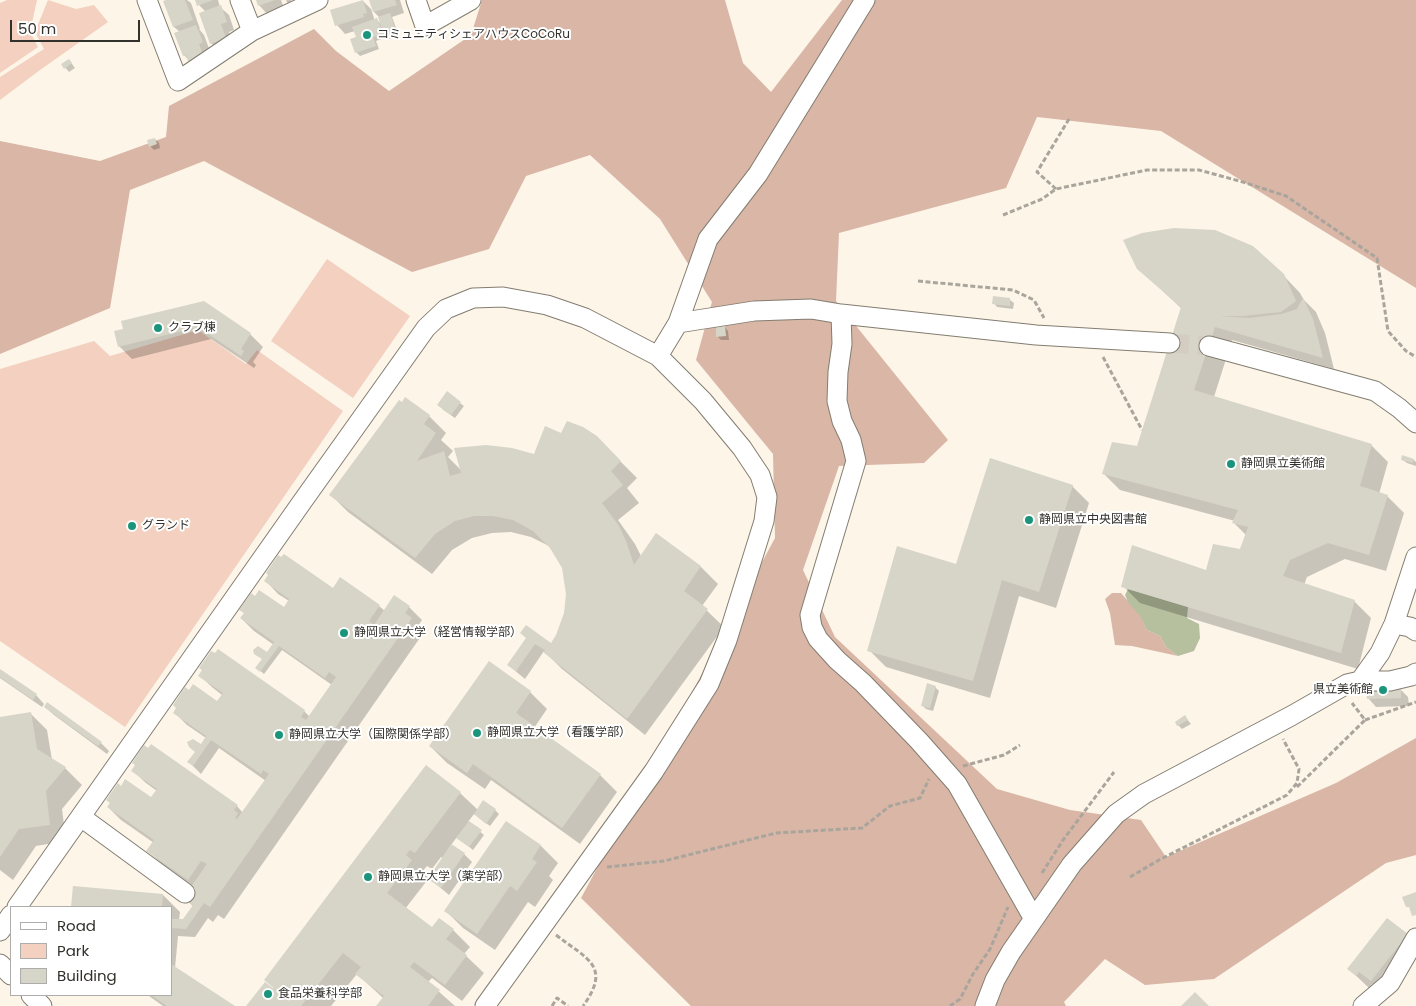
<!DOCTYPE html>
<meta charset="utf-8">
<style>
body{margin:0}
#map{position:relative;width:1416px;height:1006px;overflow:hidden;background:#fcf5e8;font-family:Poppins,sans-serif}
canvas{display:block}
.legend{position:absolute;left:10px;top:906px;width:162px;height:90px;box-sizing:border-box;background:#fff;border:1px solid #adadab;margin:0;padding:6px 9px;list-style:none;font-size:15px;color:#33312c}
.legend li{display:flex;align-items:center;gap:10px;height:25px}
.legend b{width:25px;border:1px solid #adadab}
.scale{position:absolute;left:10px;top:20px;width:130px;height:22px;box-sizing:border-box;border:2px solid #33312c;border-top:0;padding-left:6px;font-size:15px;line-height:18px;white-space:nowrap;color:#33312c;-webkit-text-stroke:4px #fff;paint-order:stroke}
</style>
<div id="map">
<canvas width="1416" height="1006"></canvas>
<ul class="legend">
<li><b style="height:6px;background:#fff"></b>Road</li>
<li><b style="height:14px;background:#f3d0bf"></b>Park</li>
<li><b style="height:14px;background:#d6d5c7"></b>Building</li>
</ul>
<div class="scale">50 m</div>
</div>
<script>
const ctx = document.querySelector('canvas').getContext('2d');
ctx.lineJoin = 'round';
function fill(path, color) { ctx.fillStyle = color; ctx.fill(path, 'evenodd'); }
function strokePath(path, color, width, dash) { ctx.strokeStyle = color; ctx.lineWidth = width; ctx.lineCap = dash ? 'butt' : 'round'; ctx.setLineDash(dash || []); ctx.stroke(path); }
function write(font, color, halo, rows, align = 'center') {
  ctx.font = font + ' Poppins,"Noto Sans JP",sans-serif'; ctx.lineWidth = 4; ctx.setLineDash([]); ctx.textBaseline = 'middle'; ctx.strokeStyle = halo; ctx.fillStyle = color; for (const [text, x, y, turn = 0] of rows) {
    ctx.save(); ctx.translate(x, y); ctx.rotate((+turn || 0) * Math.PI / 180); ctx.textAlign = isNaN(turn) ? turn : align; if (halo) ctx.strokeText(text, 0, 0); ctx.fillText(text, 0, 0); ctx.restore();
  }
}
fill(new Path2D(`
 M7 0H37L30 32 38 47 0 73V3Z
 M48 0 76 9 94 5 108 22 40 70 0 100V77L44 49 35 32Z
 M327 259 410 316 353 398 271 341Z
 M198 330 246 364 257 350 343 411 125 727 0 641V369L94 341 110 356Z`), '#f3d0bf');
fill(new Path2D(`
 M482 0H725L743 63 771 92 842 0H1416V288L1161 131 1037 117 1006 188 839 233 836 301 948 440 924 463 839 466 803 570 835 637 997 789 1070 810 1141 820 1166 857 1336 783 1416 738V855L1386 863 1214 979 1145 985 1105 959 1064 1002 1066 1006H691L581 898 775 538 773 454 696 360 712 302 660 219 590 155 526 176 489 249 412 272 204 161 130 190 110 308 0 354V141L100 161 166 137 169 106 314 29 336 51 389 91 471 35Z
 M1112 593H1121L1140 615 1147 630 1160 636 1166 647 1178 656 1132 646 1115 645 1110 613 1105 599Z`), '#d9b6a6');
fill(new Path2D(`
 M1128 589 1188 607 1187 618 1199 624 1200 638 1194 651 1178 656 1166 647 1160 636 1147 630 1140 616 1128 602 1125 595Z`), '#b6bf9e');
fill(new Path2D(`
 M167 0H187L191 3 200 29H199L204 35 210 51 192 64 184 55 180 32 174 27 165 2Z
 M197 0H218L220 7 229 15 234 30 229 32 234 46 219 51 211 43 206 12 199 5Z
 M257 0H281L284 8 267 14 259 5Z
 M286 0H291L294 7 288 4Z
 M370 0H400L404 13 392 17 399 36 389 39 387 37 376 41 379 49 360 56 356 52 357 38 355 31 345 34 337 25 363 1 371 9 375 21 377 20 381 24 379 17 374 12Z
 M69 60 75 68 69 72 63 65Z
 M155 139 159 143 160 148 154 150 150 146Z
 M1138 268 1283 275 1300 293 1304 300 1316 312 1325 333 1334 369 1232 340 1214 397 1371 445 1388 462 1379 494 1387 496 1404 513 1386 571 1345 559 1307 577 1304 585 1354 601 1371 618 1358 669 1140 603 1123 586 1206 571 1240 550 1246 535 1234 523 1235 521 1120 490 1103 473 1138 448 1182 309Z
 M1010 300 1014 303 1013 309 997 307 994 303Z
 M204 302 250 334 263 347 253 362 256 365 254 368 211 339 132 359 119 346Z
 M725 327 728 331 729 340H721L717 336Z
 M460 403 464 406 455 418 442 409Z
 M429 416 446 433 441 440 453 451 448 457 461 470 534 456 561 434 596 437 637 478 627 488 639 503 618 520 635 544 641 556 657 535 701 567 718 584 702 606 724 627 645 735 562 669 544 651 525 679 508 665 527 639 551 644 557 636 566 613 567 594 563 568 551 547 531 537 511 532 492 533 472 538 452 550 432 574 348 512 331 495Z
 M1403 460H1414L1416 462V466L1407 463Z
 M1072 486 1089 503 1056 608 1019 596 990 698 886 667 869 650 957 565Z
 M266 581 333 590 379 606 385 611 395 597 409 607 422 620 418 626 424 632 224 919 218 915 213 922 208 918 195 937 178 936 175 968 232 1006H163L149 996 117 995H171V907H73L75 887 163 895 180 912 179 920H184L194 907 184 898 193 886 161 863 148 851 154 843 121 820 108 807 151 799 157 791 146 783 133 771 237 806 243 813 266 781 219 748 201 774 189 762 206 738 187 725 174 712 217 703 222 695 213 688 200 676 304 711 310 717 332 685 282 650 264 674 257 668 263 660 260 657 267 653 274 645 254 631 241 618 284 609 289 601 278 594Z
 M489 663 530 692 547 709 534 728 600 775 617 792 580 844 491 780 485 789 447 763 430 746Z
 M0 670 36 695 44 704 42 707 0 678Z
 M935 687 939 691 933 711 926 709 922 705Z
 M1400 689 1408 697 1409 706 1376 707 1368 698Z
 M45 707 101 743 109 751 107 754 54 715Z
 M30 713 47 730 52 760 65 768 82 785 62 809 66 841 36 846 13 880 0 870V718Z
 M1185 717 1191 724 1182 729 1178 725Z
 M460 793 478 810H495L499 814 490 826 474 814 468 822 484 835 473 850 457 837 451 845 464 854 472 862 449 895 430 879 443 858 441 857 432 869 427 866 422 872 429 878 405 909 432 929 453 930 470 947 464 954 484 973 462 1001 432 978 428 982 455 1006H377L383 998 357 974 331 1006H248L273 989 274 988 265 980Z
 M507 823 541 846 558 863 549 876 553 880 535 907 528 902 495 950 463 928 446 911Z
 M1407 935 1385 993 1372 984 1369 988 1349 969Z`), '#0003');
fill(new Path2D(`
 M166 0H185L193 20 173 27 163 1Z
 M195 0H213L197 6Z
 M256 0H275L258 6Z
 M363 0 367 13 363 14 364 17 335 26 330 10Z
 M369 0H395L397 5 373 12Z
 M221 5 227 22 221 24 226 38 210 44 199 13Z
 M390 13 396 32 384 36 378 17Z
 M377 18 383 34 373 37 376 46 355 53 350 39 356 37 352 27Z
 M196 25 203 42 199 44 203 55 188 61 186 55 183 56 174 33Z
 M69 59 72 63 64 69 61 64Z
 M155 138 157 144 149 147 147 140Z
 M1174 228 1215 230 1253 246 1284 274 1296 301 1281 312 1243 316H1219L1249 318 1282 314 1297 309 1303 298 1313 319 1323 358 1215 327 1194 390 1372 444 1360 486 1388 495 1369 555 1328 543 1290 560 1283 576 1355 600 1341 653 1121 587 1132 545 1206 570 1213 544 1240 549 1248 527 1232 523 1238 510 1102 474 1112 442 1137 446 1181 307 1137 269 1123 240 1142 233Z
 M993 296 1010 298V306L992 304Z
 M204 301 251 333 241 349 244 351 241 356 198 327 118 347 114 331 123 329 121 321Z
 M716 326H725L726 336 716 337Z
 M447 391 461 402 451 415 437 405Z
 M405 397 430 415 424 424 436 433 417 461 444 451 450 476 461 473 454 448 486 445 512 448 534 454 545 426 561 433 567 421 583 427 597 436 621 461 611 471 623 485 602 503 619 526 626 541 634 565 656 533 701 566 684 591 708 609 627 719 543 652 545 650 535 644 516 671 507 665 526 638 520 633 526 625 551 643 556 635 564 613 566 594 562 568 550 548 533 531 513 520 493 516H474L455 521 435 534 415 558 329 495 399 400 402 402Z
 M1402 455 1414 459 1413 463 1401 460Z
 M990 458 1073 485 1039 592 1002 580 973 681 867 651 897 546 956 564Z
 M284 554 333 588 340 577 380 605 369 621 374 625 394 595 410 606 405 613 412 618 210 907 204 903 186 929 171 928V919H183L193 905 183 898 207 864 201 861 188 880 146 851 154 840 107 807 110 803 106 800 118 783 121 786 125 779 151 797 157 789 131 771 135 765 132 763 144 745 148 748 151 744 238 805 234 810 238 813 235 818 237 819 269 774 263 770 261 774 211 740 193 766 187 762 195 752 189 747 187 742 193 739 201 744 206 736 173 713 176 708 173 705 185 687 189 690 193 684 217 701 223 693 198 676 202 670 199 668 211 651 215 653 218 649 305 710 301 717 306 720 336 677 329 672 325 678 279 646 260 672 255 668 262 659 254 654 253 650 258 646 267 652 274 642 240 618 244 613 239 610 251 593 255 596 259 590 284 607 289 599 264 581 268 575 266 573 278 555 281 557Z
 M489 661 531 691 516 713 601 774 562 828 473 764 467 773 429 746Z
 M0 669 37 694 33 700 0 677Z
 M927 683 936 686 930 708 921 706Z
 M1401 688V698L1367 699 1366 689Z
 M47 702 102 742 98 746 44 707Z
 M31 712 37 749 66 767 46 791 50 825 19 829 0 857V717Z
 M1185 715 1188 720 1177 726 1175 722Z
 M426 765 461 792 415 853 410 850 406 855 412 860 387 893 432 927 439 918 454 929 446 939 467 955 445 985 414 962 410 967 440 990 428 1006H376L384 996 355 974 361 967 343 953 301 1006H246L265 982 287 999 264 980Z
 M483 800 496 809 486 824 474 814Z
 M469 821 482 830 469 847 456 838Z
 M506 821 541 845 532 859 537 862 517 891 510 886 477 934 444 911Z
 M451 844 465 853 441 888 428 879Z
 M73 886 163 894 162 907H71Z
 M1416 892V915L1412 916 1409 907H1406L1402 897Z
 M1387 918 1408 934 1371 981 1359 972 1356 976 1347 969Z
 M171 964 235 1006H167L151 995H171Z
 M1195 992 1209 1006H1181Z`), '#d6d5c7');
strokePath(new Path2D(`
 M1170 343 1209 346`), '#d4cec2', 19, [19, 9]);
const minor = new Path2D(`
 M147 0 178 81 252 31 318 0
 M240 0 252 31
 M416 0 425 26 471 0
 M841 314 842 344 838 372 837 401 842 421 851 440 856 461 810 615 812 627 818 639 837 660 863 683 919 741 957 784 1034 919
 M678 323 754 311 811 309 841 314 1036 335 1170 343
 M1209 346 1375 391 1399 408 1416 423
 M658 356 678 323 708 239 758 174 865 0
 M1394 624 1416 557
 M1360 681 1380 653 1394 624 1410 627 1416 631
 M81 817 185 893
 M17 907 302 502 426 328 446 309 473 298 503 297 547 305 585 318 658 356 703 401 742 448 760 475 767 497 764 521 727 640 709 684 654 771 485 1006
 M0 931 11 915
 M0 964 11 975
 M31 995 42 1006
 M985 1006 995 980 1011 952 1072 864 1116 814 1144 794 1291 716 1347 684 1360 681H1390L1411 676 1416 673
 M1363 1006 1390 983 1416 938`);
strokePath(minor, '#837d71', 21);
strokePath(new Path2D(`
 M1056 189 1037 172 1069 119
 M1003 215 1042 199 1056 189 1147 170H1199L1243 182 1286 196 1377 258 1388 331 1406 351 1416 357
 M918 281 1013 290 1034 300 1044 318
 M1103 357 1142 430
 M1365 720 1416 702
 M963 766 1004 755 1020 745
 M1297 787 1365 720 1352 703
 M607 867 664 861 776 833 862 828 890 806 920 798 929 779
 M1042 873 1063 840 1114 772
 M1130 877 1159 860 1287 795 1297 783 1299 769 1283 739
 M556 935C587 959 612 966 583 1006
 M552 1006 557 998 568 1006
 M950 1006 960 999 973 974 990 949 1008 907`), '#aaa59c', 3, [5, 2.5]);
strokePath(minor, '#fff', 19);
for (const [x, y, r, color] of [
 [367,35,5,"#1a957b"],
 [158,328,5,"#1a957b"],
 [1231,464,5,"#1a957b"],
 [1029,520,5,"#1a957b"],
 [132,526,5,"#1a957b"],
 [344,633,5,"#1a957b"],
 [1383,690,5,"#1a957b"],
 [477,733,5,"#1a957b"],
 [279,735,5,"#1a957b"],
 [368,877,5,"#1a957b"],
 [268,994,5,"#1a957b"]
]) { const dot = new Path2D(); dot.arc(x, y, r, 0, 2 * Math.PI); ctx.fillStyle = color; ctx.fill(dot); strokePath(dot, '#fff', 2); }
write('12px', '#33312c', '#fff', [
 ["コミュニティシェアハウスCoCoRu",377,35],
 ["クラブ棟",168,328],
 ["静岡県立美術館",1241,464],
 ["静岡県立中央図書館",1039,520],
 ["グランド",142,526],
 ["静岡県立大学（経営情報学部）",354,633],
 ["県立美術館",1373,690,"right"],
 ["静岡県立大学（看護学部）",487,733],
 ["静岡県立大学（国際関係学部）",289,735],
 ["静岡県立大学（薬学部）",378,877],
 ["食品栄養科学部",278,994]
], 'left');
</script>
